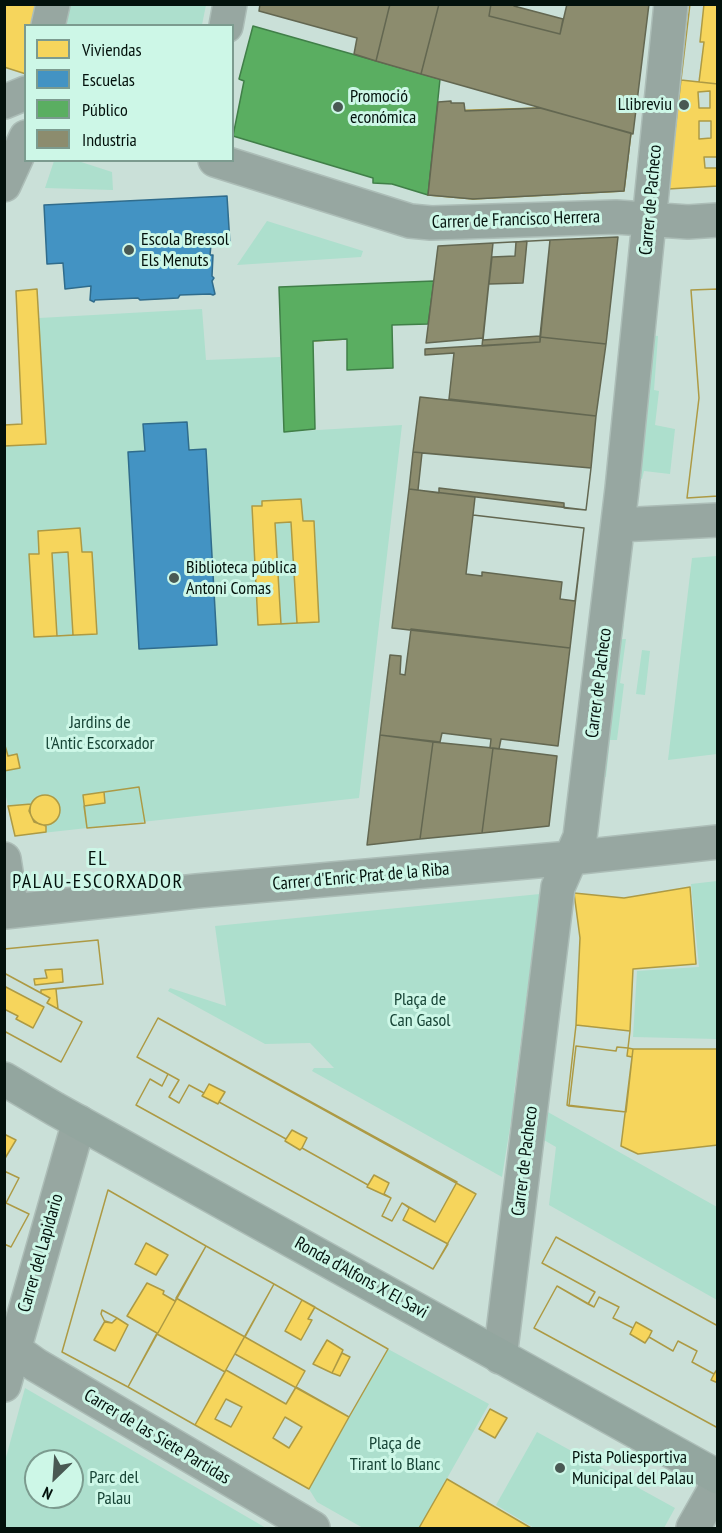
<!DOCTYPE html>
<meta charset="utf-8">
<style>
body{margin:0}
#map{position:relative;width:722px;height:1533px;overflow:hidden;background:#cae0d8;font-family:"PT Sans Narrow",sans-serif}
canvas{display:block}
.frame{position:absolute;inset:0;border:6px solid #03110c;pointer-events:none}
.legend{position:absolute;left:24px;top:24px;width:210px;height:138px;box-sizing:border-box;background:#cdf7e7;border:2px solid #7c9b8f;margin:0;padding:8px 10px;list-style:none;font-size:18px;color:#03110c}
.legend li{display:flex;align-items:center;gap:12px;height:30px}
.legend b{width:30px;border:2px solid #7c9b8f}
.north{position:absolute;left:24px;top:1449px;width:60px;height:60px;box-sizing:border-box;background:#cdf7e7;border:2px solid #7c9b8f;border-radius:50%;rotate:205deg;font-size:16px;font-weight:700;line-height:24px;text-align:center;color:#03110c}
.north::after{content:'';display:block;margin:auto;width:21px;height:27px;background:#495953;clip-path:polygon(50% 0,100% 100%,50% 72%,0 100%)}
</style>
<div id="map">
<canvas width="722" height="1533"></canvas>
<div class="frame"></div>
<ul class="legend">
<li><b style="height:16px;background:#f6d55c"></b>Viviendas</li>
<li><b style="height:16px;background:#4393c3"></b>Escuelas</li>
<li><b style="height:16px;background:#5aae61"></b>Público</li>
<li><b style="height:16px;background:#8c8c6e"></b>Industria</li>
</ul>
<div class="north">N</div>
</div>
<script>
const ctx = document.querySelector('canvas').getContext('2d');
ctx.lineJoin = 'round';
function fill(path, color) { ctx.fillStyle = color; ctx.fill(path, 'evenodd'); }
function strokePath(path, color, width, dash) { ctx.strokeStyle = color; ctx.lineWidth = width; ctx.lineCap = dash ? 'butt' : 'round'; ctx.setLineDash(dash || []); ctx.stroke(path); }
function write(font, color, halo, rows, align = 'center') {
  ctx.font = font + ' "PT Sans Narrow",sans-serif'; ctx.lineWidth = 6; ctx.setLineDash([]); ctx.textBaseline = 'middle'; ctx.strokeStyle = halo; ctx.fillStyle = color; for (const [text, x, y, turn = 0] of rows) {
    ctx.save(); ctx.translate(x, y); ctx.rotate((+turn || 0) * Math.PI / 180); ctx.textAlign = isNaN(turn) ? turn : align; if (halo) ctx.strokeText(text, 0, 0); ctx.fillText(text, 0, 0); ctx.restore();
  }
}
fill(new Path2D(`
 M64 5H206L202 25 60 26Z
 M54 161H78L112 172 113 190 45 188Z
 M267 221 363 251 361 257 237 265Z
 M202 309 206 360 280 357 284 432 402 425 359 798 15 836 4 788V446L46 444 39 318ZM143 425 189 450 206 449 217 645 139 649 128 452 145 451Z
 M647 335 658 336 654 390 659 391 655 425 675 429 670 474 644 471 642 479 632 478Z
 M717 556V754L668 760 692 558Z
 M616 624 624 625 622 639H626L620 683 624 684 617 740H610L606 777H597Z
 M642 650 650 651 645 695 636 694Z
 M717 881V1039L633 1037 637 971 699 967 691 884Z
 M540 894 514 1093 717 1207V1300L549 1205 556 1147 511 1121 502 1177 312 1071 314 1068H334L310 1043 265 1044 168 991 170 988 226 1006 215 926Z
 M388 1349 489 1404 419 1528H363L317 1502 309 1489Z
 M25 1388 266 1528H5V1461ZM36 1461H72V1497H36Z
 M537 1432 675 1508 664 1528H534L496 1505Z`), '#addfcd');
const homes = new Path2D(`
 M4 4H41L37 26H26V74L4 67Z
 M690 4H718V84L681 80Z
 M690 4H718V84L681 80Z
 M704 4H718V84L699 82 704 42H700Z
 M681 80 718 84V186L668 189Z
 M710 91V108H699L698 92Z
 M540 108 631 133 624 191 473 199 428 195 437 111Z
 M699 121H711V138L699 139Z
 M704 157H718V168H705Z
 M151 270H163L164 280H167V298L151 299 149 280 152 281Z
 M37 289 46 444 4 446V425L22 424 16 291Z
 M718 289V496L687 498 699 398 691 290Z
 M718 289V496L687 498 699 398 691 290Z
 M346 325 347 339 313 341 312 327Z
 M175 449 181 564H165L159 450Z
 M301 499 303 521H314L319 622 258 625 252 506H262V501Z
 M291 522 297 623 281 624 275 523Z
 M80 528 82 552H92L97 634 34 637 29 554H39L38 531Z
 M68 552 73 635 57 636 52 553Z
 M4 742 8 756 17 754 20 768 4 771Z
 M139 787 145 823 87 828 83 795Z
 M139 787 145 823 87 828 84 806 105 803 104 792Z
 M30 810a15 15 0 1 1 30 0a15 15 0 1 1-30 0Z
 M31 804 29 811 34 822 46 826V832L15 836 8 806Z
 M690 887 696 964 633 969 630 1031 576 1025 580 938 574 893 624 898Z
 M98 940 103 984 56 989 58 1009 82 1022 61 1062 4 1031V949Z
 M98 940 103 984 41 990V993L4 973V949Z
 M62 969 63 982 35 985 34 979 47 978 45 970Z
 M4 973 50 998 47 1003 82 1022 61 1062 4 1031Z
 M4 986 44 1007 33 1028 16 1019 18 1016 4 1009Z
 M158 1018 476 1194 433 1269 136 1105 150 1079 162 1086 168 1074 137 1057Z
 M158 1018 457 1182 435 1222 402 1203 392 1221 382 1216 391 1198 384 1194 389 1183 374 1175 368 1185 302 1148 307 1138 292 1130 286 1139 219 1102 225 1092 209 1084 204 1093 189 1085 179 1103 169 1097 179 1080 137 1057Z
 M576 1025 630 1031 628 1048 617 1047 616 1051 576 1046 569 1106 567 1105Z
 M576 1025 630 1031 628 1048 633 1049 626 1112 567 1105Z
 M576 1046 616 1051 617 1047 628 1048 627 1056 632 1057 626 1112 569 1106Z
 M633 1049H718V1145L638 1154 621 1146Z
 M168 1074 179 1080 169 1097 179 1103 189 1085 204 1093 202 1096 218 1104 219 1102 286 1139 285 1141 300 1150 302 1148 368 1185 367 1187 391 1198 382 1216 392 1221 402 1203 409 1208 403 1220 448 1244 433 1269 136 1105 150 1079 162 1086Z
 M4 1134 16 1140 4 1160Z
 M4 1171 19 1178 6 1203 29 1214 11 1247 4 1244Z
 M4 1171 19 1178 6 1203 29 1214 11 1247 4 1244Z
 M108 1190 206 1246 128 1387 62 1352ZM102 1310 117 1318 112 1323 105 1322 101 1314Z
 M108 1190 206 1246 175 1301 163 1294 164 1291 147 1283 127 1316 157 1333 128 1387 62 1352Z
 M556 1237 718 1326V1368L714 1374 692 1362 697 1351 678 1341 673 1351 649 1337 652 1331 636 1322 633 1328 613 1318 619 1307 599 1297 594 1307 588 1304 595 1292 542 1263Z
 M556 1237 718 1326V1428L534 1328 557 1286 588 1304 595 1292 542 1263Z
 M146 1243 168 1255 156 1275 135 1264Z
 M206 1246 274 1284 195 1425 128 1387Z
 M206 1246 274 1284 245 1337 176 1298Z
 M274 1284 388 1349 349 1417 235 1354Z
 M274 1284 388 1349 349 1417 296 1387 305 1371 245 1337ZM342 1353 350 1357 340 1376 332 1373Z
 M557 1286 594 1307 599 1297 619 1307 613 1318 633 1328 630 1334 645 1343 649 1337 673 1351 678 1341 697 1351 692 1362 714 1374 711 1380 718 1383V1428L534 1328Z
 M302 1300 315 1307 308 1319 312 1320 301 1340 285 1331Z
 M102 1310 117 1318 112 1323 105 1322 101 1314Z
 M117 1318 128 1325 115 1351 94 1340 105 1321 112 1323Z
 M157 1334 225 1372 195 1425 128 1387Z
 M327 1340 343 1350 332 1373 313 1364Z
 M226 1370 286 1404 296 1387 349 1417 309 1489 195 1425Z
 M226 1399 242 1407 231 1427 215 1419Z
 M490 1409 507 1418 495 1438 479 1429Z
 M285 1417 302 1427 289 1448 273 1438Z
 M447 1479 531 1528H419Z`);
fill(homes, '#f6d55c');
strokePath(homes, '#ad9a44', 1.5);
const schools = new Path2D(`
 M227 196 230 244 211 245 210 255H213L212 276 214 278 212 281 215 294 213 295 210 294 180 295 178 298 140 300 138 298 95 300 94 302 90 300 91 286 65 289 63 263 47 264 44 205Z
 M187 422 189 450 206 449 217 645 139 649 128 452 145 451 143 424Z`);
fill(schools, '#4393c3');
strokePath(schools, '#306c8c', 1.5);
const public = new Path2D(`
 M253 26 440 79 428 195 392 184 373 183V178L233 136 244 81 239 79Z
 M434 281 428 324 392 325 393 368 347 370V339L313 341 315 429 284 432 279 287Z`);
fill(public, '#5aae61');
strokePath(public, '#407f48', 1.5);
const industry = new Path2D(`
 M260 4H390L376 61 354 54 357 38 259 11Z
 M390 4H439L421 74 376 61Z
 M439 4H491L489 16 560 34 567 4H649L633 134 421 74Z
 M491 4H514V6L563 19 560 34 489 16Z
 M451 101V103H464L465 111 540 108 631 133 624 191 473 199 428 195 438 102Z
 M618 237 606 344 540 337 550 240Z
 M550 240 540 336 483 340 493 243Z
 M550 240 540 342 482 346 493 243Z
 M527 241 523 283 489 284 492 257 515 256 516 242Z
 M493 243 483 338 426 343 438 246Z
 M540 337 606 344 596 416 449 399 454 353 425 355V349L540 342Z
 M420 397 596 416 591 468 413 452Z
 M413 452 591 468 586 510 409 489Z
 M422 453 591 468 586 510 564 508V503L439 488V493L418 490Z
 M409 489 475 497 473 515 584 528 570 648 392 628Z
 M473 515 584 528 575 601 560 599 562 582 482 572V576L466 574Z
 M411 629 570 648 558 746 501 739 499 749 490 748 491 739 442 733 440 742 380 735 390 655 401 656 400 674 405 675Z
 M380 735 433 742 420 839 367 845Z
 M433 742 493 748 482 833 420 839Z
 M493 748 557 756 549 826 482 833Z`);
fill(industry, '#8c8c6e');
strokePath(industry, '#636751', 1.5);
const street = new Path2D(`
 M48 26 53 4
 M226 26 230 4
 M4 102 26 93
 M215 160 410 221 431 223 616 217 688 222 718 220
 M4 185 26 137
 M618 525 718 520
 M4 859 12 911
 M4 912 197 891 571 858 718 842
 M4 1342 36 1365 313 1528
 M500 1357 558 887 580 837 622 489 671 4
 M4 1385 79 1122
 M693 1528 718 1484`);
const secondary = new Path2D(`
 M4 1079 55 1109 718 1477`);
strokePath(street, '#acbdb7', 36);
strokePath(secondary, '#acbdb7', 36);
strokePath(street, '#97a7a1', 33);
strokePath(secondary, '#93a69f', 33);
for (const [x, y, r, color] of [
 [684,105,6,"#495953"],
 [338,107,6,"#495953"],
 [129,250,6,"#495953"],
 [174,578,6,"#495953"],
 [560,1468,6,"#495953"]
]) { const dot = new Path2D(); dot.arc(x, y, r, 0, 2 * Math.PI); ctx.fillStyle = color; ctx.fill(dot); strokePath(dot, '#cdf7e7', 2); }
write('18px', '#03110c', '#cdf7e7', [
 ["Promoció",350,97],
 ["económica",350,118],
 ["Llibreviu",672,105,"right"],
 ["Escola Bressol",141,240],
 ["Els Menuts",141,261],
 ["Biblioteca pública",186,568],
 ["Antoni Comas",186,589],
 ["Pista Poliesportiva",572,1458],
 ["Municipal del Palau",572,1479]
], 'left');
write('18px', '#03110c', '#cdf7e7', [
 ["Carrer de Pacheco",651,200,-85],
 ["Carrer de Francisco Herrera",516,220,-2],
 ["Carrer de Pacheco",599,683,-83],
 ["Carrer d'Enric Prat de la Riba",361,877,-5],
 ["Carrer de Pacheco",525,1161,-83],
 ["Carrer del Lapidario",41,1253,-74],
 ["Ronda d'Alfons X El Savi",361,1278,29],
 ["Carrer de las Siete Partidas",157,1437,31]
]);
write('18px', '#174436', '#cdf7e7', [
 ["Jardins de",100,723],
 ["l'Antic Escorxador",100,744],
 ["Plaça de",420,1000],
 ["Can Gasol",420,1021],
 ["Plaça de",395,1444],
 ["Tirant lo Blanc",395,1465],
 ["Parc del",114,1478],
 ["Palau",114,1499]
]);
ctx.letterSpacing = '1.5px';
write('20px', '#03110c', '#cdf7e7', [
 ["EL",98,859],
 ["PALAU-ESCORXADOR",98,882]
]);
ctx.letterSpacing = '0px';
</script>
